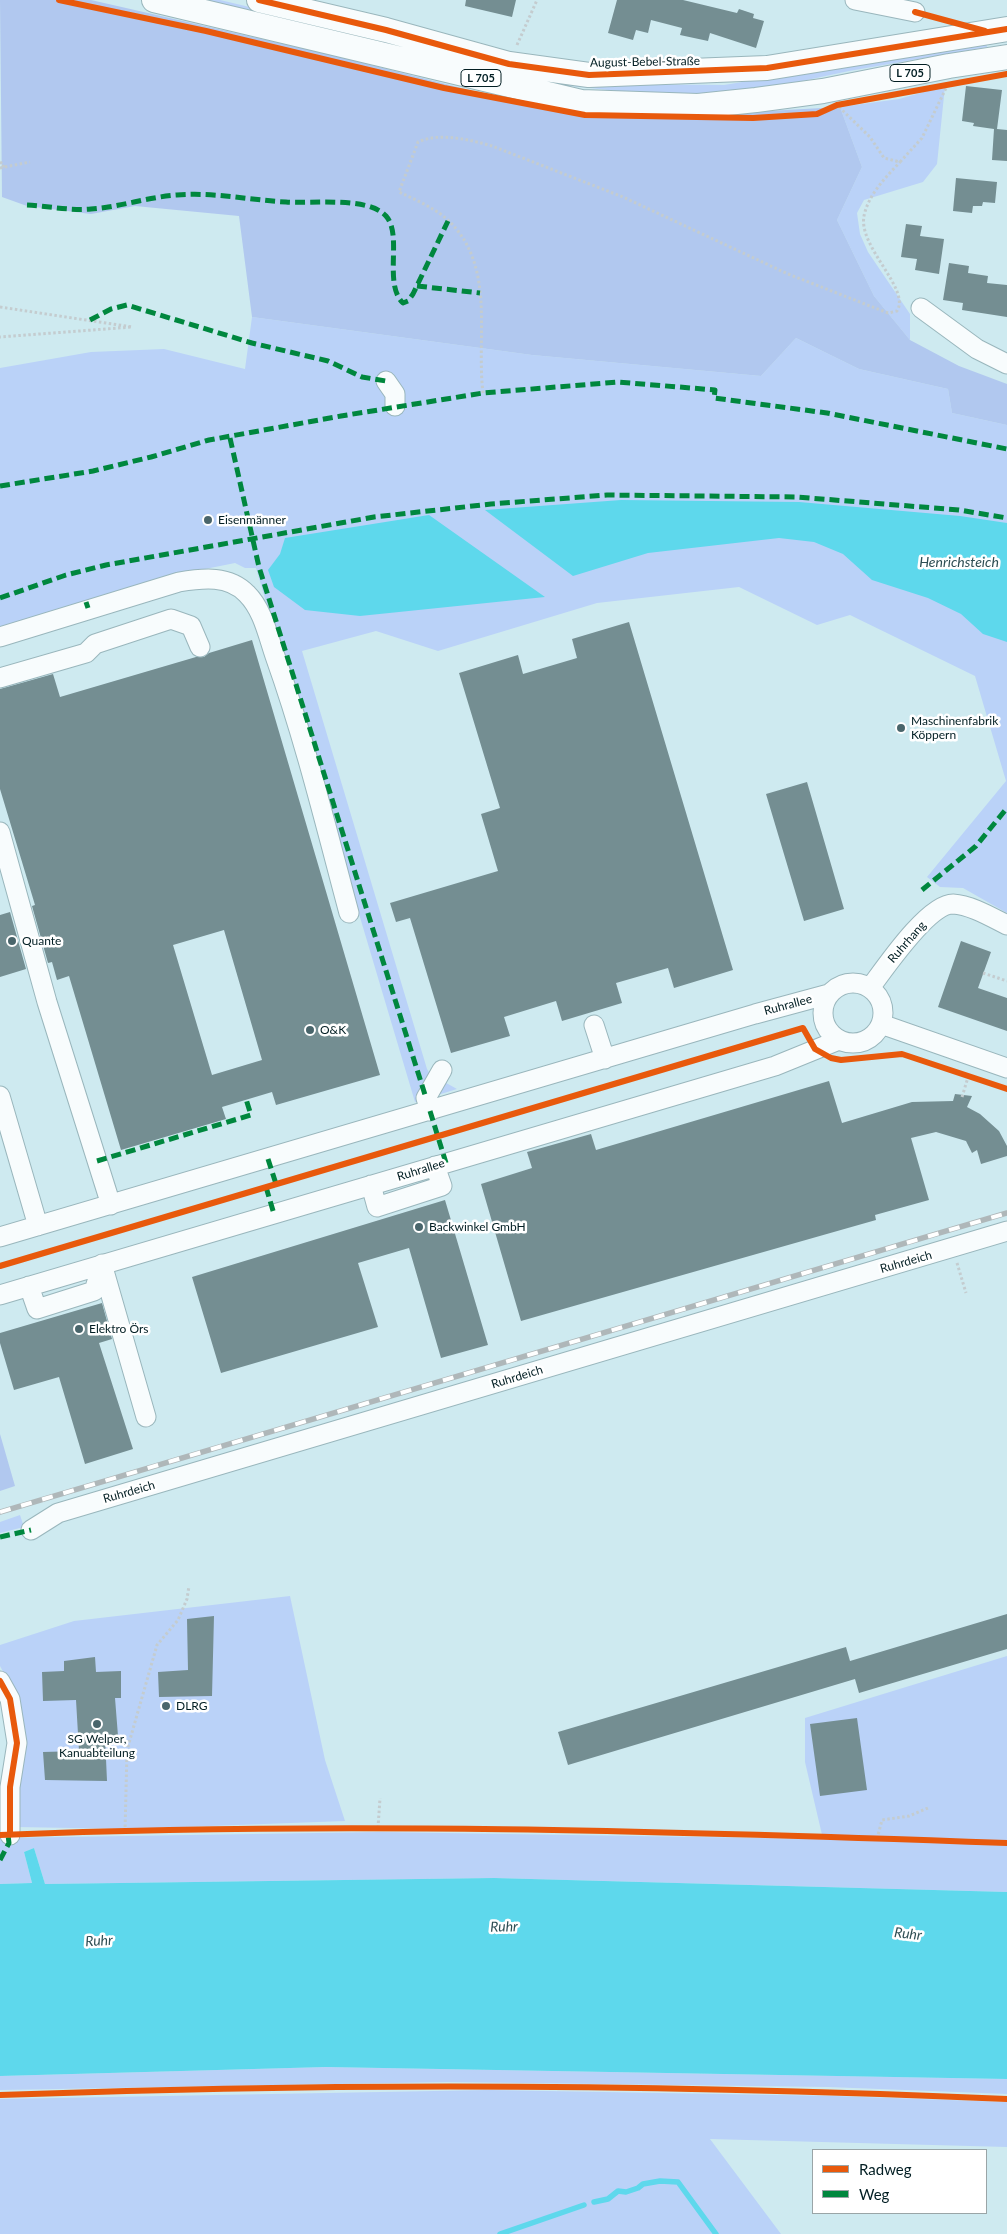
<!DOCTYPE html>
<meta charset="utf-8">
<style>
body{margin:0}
#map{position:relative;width:1007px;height:2234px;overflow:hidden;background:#ceeaf0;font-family:Lato,sans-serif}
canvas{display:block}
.legend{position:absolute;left:812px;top:2149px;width:175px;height:65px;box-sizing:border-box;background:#fff;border:1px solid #9aa5a7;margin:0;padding:6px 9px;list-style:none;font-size:15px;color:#021e23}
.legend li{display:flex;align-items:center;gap:10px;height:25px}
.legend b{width:25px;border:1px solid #9aa5a7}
</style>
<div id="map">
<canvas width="1007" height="2234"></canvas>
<ul class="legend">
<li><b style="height:6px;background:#e8590c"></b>Radweg</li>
<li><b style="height:6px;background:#00873e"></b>Weg</li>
</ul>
</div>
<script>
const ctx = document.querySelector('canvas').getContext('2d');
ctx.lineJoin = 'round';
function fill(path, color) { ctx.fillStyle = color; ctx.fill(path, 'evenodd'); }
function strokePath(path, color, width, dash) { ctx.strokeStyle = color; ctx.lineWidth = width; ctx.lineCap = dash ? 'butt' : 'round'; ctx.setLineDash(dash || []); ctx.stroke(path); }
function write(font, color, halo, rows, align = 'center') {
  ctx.font = font + ' Lato,sans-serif'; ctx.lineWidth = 5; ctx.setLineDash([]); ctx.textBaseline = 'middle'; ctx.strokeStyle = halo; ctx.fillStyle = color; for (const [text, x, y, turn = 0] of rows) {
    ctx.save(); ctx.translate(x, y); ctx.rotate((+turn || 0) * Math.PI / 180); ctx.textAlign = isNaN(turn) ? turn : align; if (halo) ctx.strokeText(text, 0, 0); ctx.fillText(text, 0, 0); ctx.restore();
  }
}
fill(new Path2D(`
 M197 0H220L527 73 611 84 724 85 986 42 987 47 849 71 765 89 708 96H661L555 84Z
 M945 86 937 164 923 182 864 200 857 213 860 234 868 252 910 314V340L874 296 837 220 862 167 840 107 899 99Z
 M252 317 532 355 761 376 796 338 859 369 948 389 952 413 1007 425V913L963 888 940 887 927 877 1006 781 975 676 850 615 817 625 739 587 597 603 438 651 376 631 302 651 427 1069 430 1074 457 1089 415 1102 256 568H245L235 563 180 574 0 628V368L91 352 164 349 245 369Z
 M20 1515 24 1527 0 1533V1522Z
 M290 1596 325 1760 345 1821 129 1829 17 1827 16 1792 24 1741 23 1716 16 1696 0 1666V1645L74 1621Z
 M1007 1656V1892L494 1878 45 1884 34 1848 24 1852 32 1883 0 1884V1838L380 1832 823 1839 805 1762V1718Z
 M326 2067 1007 2079V2094L828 2087 448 2082 0 2090V2076Z
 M489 2090 833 2096 1007 2102V2147L710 2139 781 2234H0V2099Z`), '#bad2f8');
fill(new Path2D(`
 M0 0H91L336 56 473 91 581 110 731 113 840 107 862 167 837 220 874 296 910 340 959 366 1007 384V425L952 413 948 389 859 369 796 338 761 376 532 355 252 317 239 216 135 206 91 214 27 206 2 197Z
 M0 1434 15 1486 0 1491Z`), '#b1c8ef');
fill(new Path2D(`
 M621 500 799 502 960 516 1007 523V642L983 634 961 614 928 598 872 580 843 554 814 542 779 538 648 553 573 576 485 510Z
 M429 515 545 597 360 616 305 610 274 587 268 570 280 554 285 538Z
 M34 1848 45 1884 494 1878 1007 1892V2079L326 2067 0 2076V1884L32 1883 24 1852Z`), '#5ed8ec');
strokePath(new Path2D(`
 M594 2202 608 2199 618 2191 626 2192 638 2188 643 2184 660 2181 678 2182 716 2234
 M500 2234 584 2205`), '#5ed8ec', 5.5);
fill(new Path2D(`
 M466 0H516L512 17 465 6Z
 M617 0H683L737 13 739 9 754 14 753 18 764 21 756 48 710 33 708 41 680 35 682 28 651 20 648 33 636 30 633 40 608 33Z
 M966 86 1002 90 997 129 1007 130V161L992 160 994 129 973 126 974 123 962 121Z
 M956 178 997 182 995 203 983 202 982 206H973L972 213 953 211Z
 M906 224 922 226 920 236 944 239 939 274 915 270 917 259 901 257Z
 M949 263 969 266 968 273 988 276 987 283 1007 285V317L962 310 963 303 943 300Z
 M629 622 733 970 674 988 668 968 616 983 622 1003 562 1021 556 1001 504 1017 510 1036 451 1053 410 918 396 922 390 903 498 871 481 814 500 808 459 673 518 655 523 674 577 658 572 639Z
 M252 640 380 1075 276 1105 272 1092 222 1107 226 1119 121 1150 69 976 57 980 52 962 48 963 32 906 35 905 0 789V689L53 674 60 697 196 657H204L209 653ZM224 930 262 1060 212 1075 173 945Z
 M807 782 844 909 804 921 766 794Z
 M10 912 26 969 0 977V915Z
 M961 941 991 952 978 988 1007 998V1031L938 1007Z
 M829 1081 842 1123 912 1102 953 1101 955 1094 972 1096 967 1107 980 1114 999 1131 1007 1146V1156L981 1164 977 1150 972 1153 966 1141 936 1132 911 1138 929 1200 875 1215 876 1220 521 1321 481 1184 532 1168 527 1152 591 1134 596 1150Z
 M445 1200 488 1345 441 1358 409 1248 358 1263 378 1327 221 1373 192 1277Z
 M102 1303 112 1339 99 1343 133 1449 85 1464 59 1377 14 1390 0 1343V1333Z
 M1007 1614V1649L859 1693 855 1679 568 1765 558 1732 846 1647 850 1661Z
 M214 1616 212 1696 159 1697 158 1672 188 1670 187 1619Z
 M95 1657 96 1672 121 1671V1698H115L118 1736 105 1737 107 1781 45 1780 43 1752 79 1751 76 1700 43 1701 42 1672 64 1671V1661Z
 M857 1718 867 1790 820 1796 810 1724Z`), '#748e92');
const minor = new Path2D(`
 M855 0 915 12
 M921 308 977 349 1007 364
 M386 381 395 394V406
 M0 637 179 582C203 578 229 575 247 594 263 610 268 636 275 656 305 740 326 827 349 913
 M0 678 86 653 95 644 171 619 191 626 200 647
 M0 832 47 1002 111 1205
 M823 1013a30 30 0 1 1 60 0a30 30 0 1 1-60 0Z
 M870 988C885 968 928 904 953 904 971 905 991 917 1007 925
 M881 1024 1007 1068
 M594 1025 605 1059
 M0 1096 38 1226
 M430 1111 426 1098 442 1070
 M371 1185 377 1207 442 1186 435 1166
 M0 1237 755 1014 829 994
 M102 1264 146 1417
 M29 1286 37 1309 94 1291 102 1265
 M0 1295 775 1066 839 1040
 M31 1530 58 1513 1007 1231
 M0 1681 10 1699 17 1743 10 1787V1835`);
const major = new Path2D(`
 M154 0 581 102 698 106 756 100 823 91 949 66 1007 57
 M259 0 386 30 509 64 589 75 767 68 1007 29`);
strokePath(minor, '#99b6bc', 21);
strokePath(major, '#99b6bc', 26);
strokePath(new Path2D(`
 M517 45 537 0
 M839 107 870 137 884 158 900 162 922 138 947 86
 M0 162 4 165 2 168
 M0 168 30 162
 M0 307 132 327 0 337
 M483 393C476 336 496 267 449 221 435 208 416 200 399 192L418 142C439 132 471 140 492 146L623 197 788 274 888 313 897 311C911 289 858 247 864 216 868 195 886 177 900 162
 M983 973 1007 981
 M842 1060 902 1054 917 1058
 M962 1097 969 1074
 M957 1263 966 1293
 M378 1828 380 1798
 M125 1832 127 1750 157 1645 178 1620 187 1599 189 1586
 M877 1839 882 1820 909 1816 928 1808`), '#c4cccf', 3, [2.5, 2.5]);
strokePath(minor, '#f8fcfd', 19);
strokePath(major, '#f8fcfd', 24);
const rail = new Path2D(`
 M0 1512 1007 1213`);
strokePath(rail, '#afb7b9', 5.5);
strokePath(rail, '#fff', 4, [11]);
strokePath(new Path2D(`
 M27 205C48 206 70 211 91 209 120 207 148 197 177 195 216 192 248 200 286 202 311 204 368 196 386 216 403 235 383 284 403 303L408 301 413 294 448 221
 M417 286 480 293
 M90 320 111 309 127 305 252 343 328 361 362 377 386 381
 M230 438 259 567 426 1098
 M0 486 93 471 151 457 209 440 341 416 483 393 618 382 715 390 714 398 827 413 1007 449
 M0 598 66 575 106 565 374 517 491 504 607 495 797 497 959 510 1007 518
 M86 602 88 608
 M922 890 976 846 1007 808
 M430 1111 446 1163
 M268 1159 276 1184
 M97 1161 251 1115 246 1099
 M266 1187 274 1214
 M0 1537 31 1530
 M0 1860 9 1843 8 1835`), '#00873e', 5, [10, 5]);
strokePath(new Path2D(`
 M59 0 206 31 444 88 585 115 753 118 817 114 837 105 1007 74
 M259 0 386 30 509 64 589 75 767 68 1007 29
 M915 12 985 31
 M0 1266 803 1028 815 1049 831 1058 841 1060 902 1054 1007 1089
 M0 1681 10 1699 17 1743 10 1787V1835
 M0 1835C335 1821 672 1831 1007 1843
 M0 2095C336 2082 672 2084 1007 2099`), '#e8590c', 6);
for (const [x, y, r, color] of [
 [208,520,5,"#49656b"],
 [901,728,5,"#49656b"],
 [12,941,5,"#49656b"],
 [310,1030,5,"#49656b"],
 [419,1227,5,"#49656b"],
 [79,1329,5,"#49656b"],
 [166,1706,5,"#49656b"],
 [97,1724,5,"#49656b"]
]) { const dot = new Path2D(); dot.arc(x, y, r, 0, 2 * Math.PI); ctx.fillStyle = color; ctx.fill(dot); strokePath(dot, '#fff', 2); }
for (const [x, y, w] of [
 [910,73,40],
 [481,78,40]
]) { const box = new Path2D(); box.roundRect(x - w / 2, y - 8.5, w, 17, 4); ctx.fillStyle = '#fff'; ctx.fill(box); strokePath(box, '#021e23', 1); }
write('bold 11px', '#021e23', null, [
 ["L 705",910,73],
 ["L 705",481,78]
]);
write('12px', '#021e23', '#fff', [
 ["August-Bebel-Straße",645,62,-1],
 ["Ruhrhang",907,942,-49],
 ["Ruhrallee",788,1005,-15],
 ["Ruhrallee",421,1170,-17],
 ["Ruhrdeich",906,1262,-16],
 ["Ruhrdeich",517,1377,-17],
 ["Ruhrdeich",129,1492,-16]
]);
write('12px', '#021e23', '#fff', [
 ["Eisenmänner",218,520],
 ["Maschinenfabrik",911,721],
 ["Köppern",911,735],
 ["Quante",22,941],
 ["O&K",320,1030],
 ["Backwinkel GmbH",429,1227],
 ["Elektro Örs",89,1329],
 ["DLRG",176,1706],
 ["SG Welper,",97,1739,"center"],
 ["Kanuabteilung",97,1753,"center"]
], 'left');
write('italic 14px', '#2e4e54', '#fff', [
 ["Henrichsteich",959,562],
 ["Ruhr",504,1927,-1],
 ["Ruhr",908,1934,6],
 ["Ruhr",99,1941,-3]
]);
</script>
